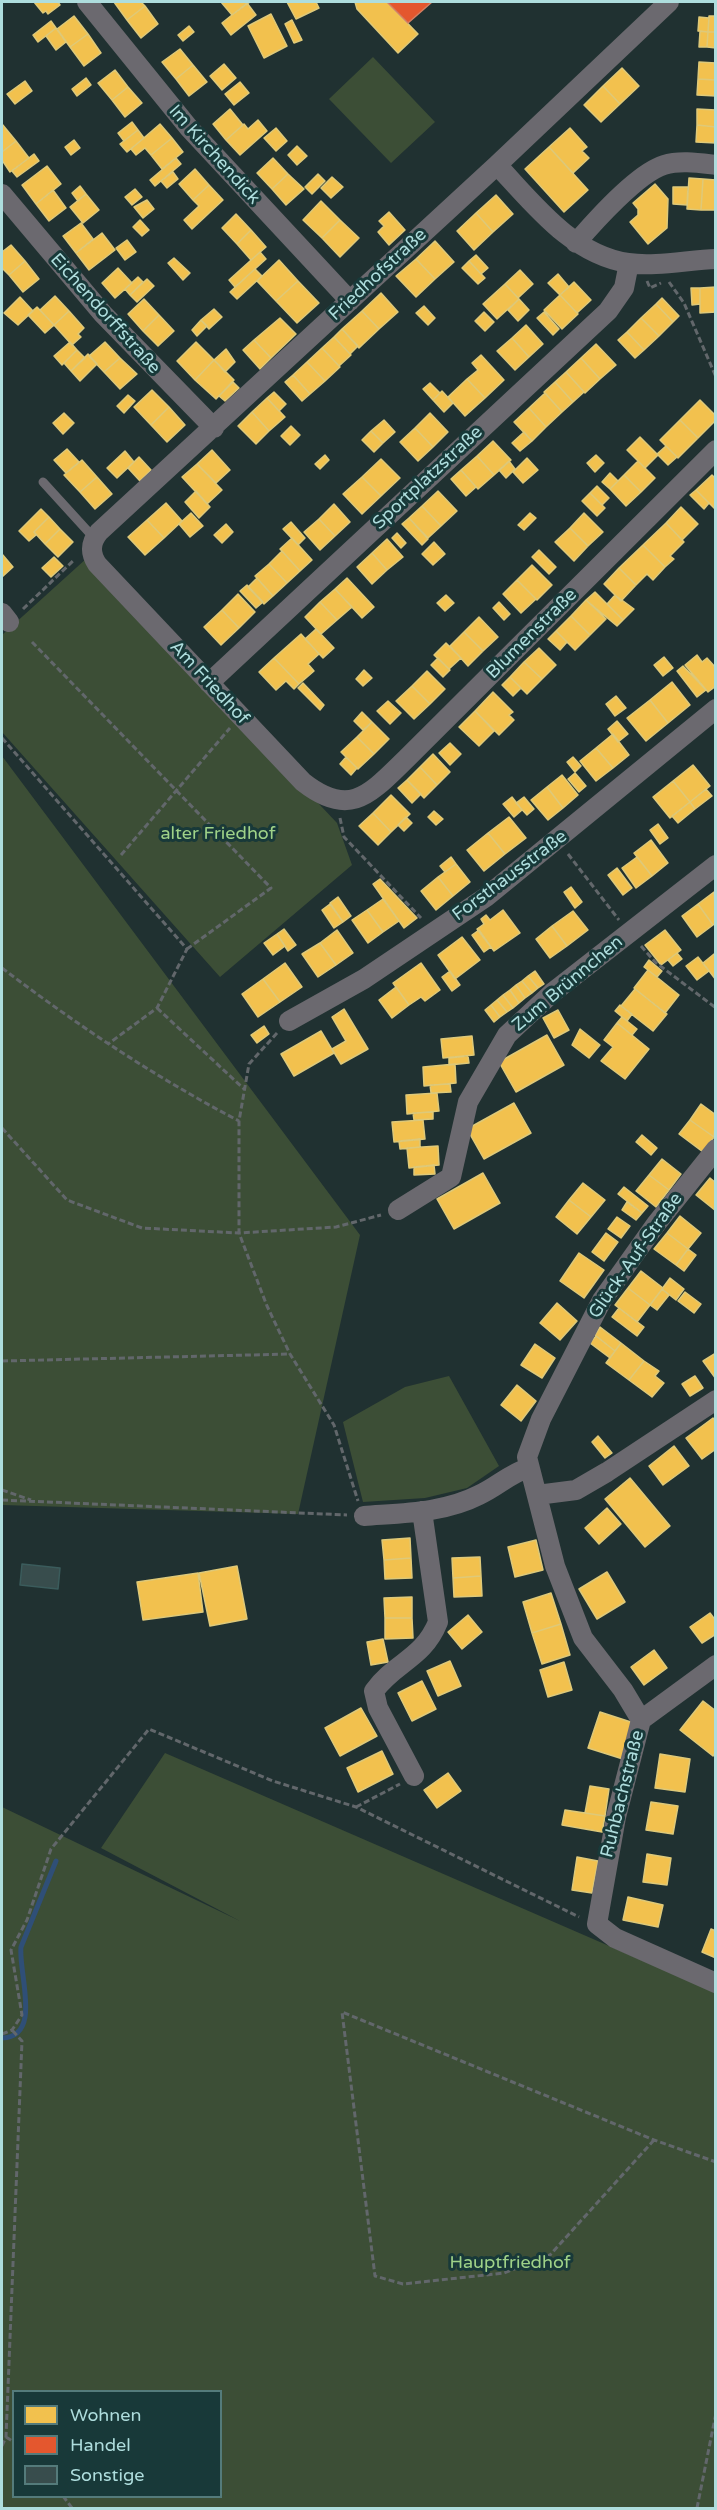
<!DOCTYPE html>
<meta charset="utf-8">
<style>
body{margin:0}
#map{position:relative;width:717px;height:2510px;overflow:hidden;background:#203131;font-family:"Varela Round",sans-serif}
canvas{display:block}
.frame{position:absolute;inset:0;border:3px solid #aedddd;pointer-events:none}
.legend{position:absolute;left:12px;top:2390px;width:210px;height:108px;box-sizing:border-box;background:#183939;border:2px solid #547b7b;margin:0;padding:8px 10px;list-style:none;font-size:18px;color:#aedddd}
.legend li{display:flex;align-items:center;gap:12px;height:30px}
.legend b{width:30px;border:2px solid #547b7b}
</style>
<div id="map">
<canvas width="717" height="2510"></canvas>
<div class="frame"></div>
<ul class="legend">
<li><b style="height:16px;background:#f2c14e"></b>Wohnen</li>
<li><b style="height:16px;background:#e4572e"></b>Handel</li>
<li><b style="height:16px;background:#384d4d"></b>Sonstige</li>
</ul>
</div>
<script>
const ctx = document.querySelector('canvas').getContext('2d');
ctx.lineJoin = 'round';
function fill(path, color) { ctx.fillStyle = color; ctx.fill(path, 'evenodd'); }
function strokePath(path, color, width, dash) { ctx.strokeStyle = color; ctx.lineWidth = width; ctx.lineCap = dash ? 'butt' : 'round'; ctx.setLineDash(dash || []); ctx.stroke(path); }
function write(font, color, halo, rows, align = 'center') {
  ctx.font = font + ' "Varela Round",sans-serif'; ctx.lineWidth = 6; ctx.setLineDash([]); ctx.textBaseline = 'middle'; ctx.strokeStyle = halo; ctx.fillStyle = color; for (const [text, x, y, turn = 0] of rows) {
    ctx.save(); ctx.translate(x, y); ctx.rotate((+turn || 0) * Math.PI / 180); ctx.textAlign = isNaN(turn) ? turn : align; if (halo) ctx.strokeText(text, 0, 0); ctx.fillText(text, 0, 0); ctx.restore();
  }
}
fill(new Path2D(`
 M373 57 435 122 391 163 329 99Z
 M87 558 337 823 352 865 220 977 2 732V635Z
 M2 756 360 1235 298 1514 2 1505Z
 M449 1376 499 1466 467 1488 425 1498 363 1502 343 1422 405 1387Z
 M165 1753 715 1992V2508H2V1807L240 1921 101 1848ZM14 2392H220V2496H14Z`), '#3c4e36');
const homes = new Path2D(`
 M34 2H58L60 5 48 14 46 11 43 13Z
 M114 2H141L145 6 127 20Z
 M221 2H250L232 15Z
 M287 2H316L319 8 296 19Z
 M355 2H387L418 34 398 53 357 9Z
 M247 3 256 15 231 35 222 23Z
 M145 6 158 24 141 38 127 20Z
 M271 14 287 46 264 58 248 26Z
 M74 16 88 34 70 47 57 29Z
 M709 16H716V32H708Z
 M699 17 709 18 708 32 698 31Z
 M292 20 302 40 294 43 285 24Z
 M51 21 56 28 38 42 33 35Z
 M189 26 194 32 183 41 178 35Z
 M56 28 66 42 56 50 46 36Z
 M700 31 708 32 707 47H699Z
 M708 32H716V48L707 47Z
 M88 34 101 53 84 66 70 47Z
 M180 49 193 65 176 79 162 62Z
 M699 62 716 63V80L698 79Z
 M224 64 236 78 222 90 210 76Z
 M193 65 207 82 189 96 176 79Z
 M622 68 639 86 620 104 603 86Z
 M115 70 128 87 112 100 98 83Z
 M86 78 91 85 77 96 72 89Z
 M698 79 716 80V96L697 95Z
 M25 81 32 91 15 104 7 94Z
 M240 82 249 93 234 105 225 94Z
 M603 86 620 104 601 122 584 105Z
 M128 87 142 103 125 117 112 100Z
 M230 109 243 125 226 140 213 124Z
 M697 109 716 110V127L697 125Z
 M258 120 267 131 240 155 226 140 244 124 248 129Z
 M132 122 138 130 124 141 118 133Z
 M2 124 16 141 2 152Z
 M160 124 172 138 151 155 145 148 136 155 131 149Z
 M697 125 716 127V143L696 142Z
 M276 128 287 141 276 151 264 138Z
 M570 128 587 147 582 151 589 158 573 173 549 147Z
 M138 130 144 138 127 152 120 144Z
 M172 138 183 152 162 169 151 155Z
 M74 140 80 148 71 155 65 147Z
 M16 141 29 158 10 172 2 160V152Z
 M297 146 307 156 297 165 288 155Z
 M549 147 588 190 564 212 525 169Z
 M34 154 39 161 17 177 12 171Z
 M176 158 181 164 155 186 150 180Z
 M273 158 288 174 272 189 257 173Z
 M47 166 61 184 36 204 22 185Z
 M195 169 209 185 193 200 179 184Z
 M173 172 178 179 167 188 161 181Z
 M288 174 304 189 286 205 272 189Z
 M318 174 325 181 312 194 305 187Z
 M332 177 343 187 331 198 321 188Z
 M689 178 703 179 701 210 687 209Z
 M703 179 716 180V210H701Z
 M655 184 668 199 667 228 648 244 630 222 638 215V209L633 203Z
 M209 185 223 200 192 229 184 220 199 206 193 200Z
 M80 186 86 194 78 201 72 193Z
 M673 187H688L687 205 673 204Z
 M135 189 142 197 132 205 125 197Z
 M53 190 66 208 49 221 36 204Z
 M86 194 99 210 83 223 70 207Z
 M496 195 513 214 493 232 476 213Z
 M147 200 154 209 143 218 134 207Z
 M321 201 340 220 322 238 303 220Z
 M389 212 405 230 389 245 378 232 384 226 379 221Z
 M476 213 493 232 474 250 457 231Z
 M236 214 251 230 237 244 222 228Z
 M140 220 149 230 142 236 133 227Z
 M340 220 359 238 340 257 322 238Z
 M81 223 93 239 76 253 63 236Z
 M251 230 266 247 251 260 237 244Z
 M102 233 115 250 89 270 76 253Z
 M127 240 136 252 125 260 116 248Z
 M435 241 454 262 435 279 416 259Z
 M11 245 25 261 9 275 3 269 2 270V252Z
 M260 252 266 259 235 287 229 280Z
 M476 255 488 268 481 274 469 261Z
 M174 258 190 273 183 280 168 263Z
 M416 259 435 279 416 297 396 276Z
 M279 260 298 281 276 301 257 281Z
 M25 261 39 279 23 292 9 275Z
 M469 261 485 278 478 284 462 268Z
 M118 268 132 283 115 298 102 283Z
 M255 269 262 276 237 299 230 292Z
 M520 270 533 284 518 298 505 284Z
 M558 274 569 287 560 295 548 283Z
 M138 277 143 282 130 295 125 289Z
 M147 279 154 286 137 302 130 295Z
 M298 281 319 303 297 323 276 301Z
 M574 282 591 300 577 313 560 295Z
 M505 284 519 299 497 319 483 304Z
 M716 287V312L700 313V288Z
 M691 288H700V304L692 305Z
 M381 293 398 312 379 329 362 311Z
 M560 295 578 314 562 329 544 310Z
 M55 296 69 311 54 325 40 310Z
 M20 297 33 311 18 325 4 313Z
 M662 298 679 316 673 322 656 304Z
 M144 299 159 315 143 331 128 314Z
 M519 299 529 310 518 321 508 310Z
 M656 304 673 322 659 336 641 318Z
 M424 306 435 318 428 325 416 313Z
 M37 307 54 325 45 333 28 315Z
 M214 309 222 317 209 329 201 320Z
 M69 311 84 328 78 334 81 337 72 345 54 325Z
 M362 311 379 329 359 348 342 329Z
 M484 312 494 322 485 331 475 321Z
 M544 312 559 329 553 335 537 318Z
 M159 315 174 331 158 346 143 331Z
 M280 318 296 334 271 358 254 340Z
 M641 318 659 336 644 350 627 332Z
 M201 320 207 326 197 336 192 330Z
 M526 325 543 344 529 357 512 338Z
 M342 329 358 346 350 354 334 337Z
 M627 332 644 350 635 358 618 340Z
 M334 337 351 355 339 366 322 348Z
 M512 338 529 357 515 370 497 351Z
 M254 340 271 358 260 369 243 350Z
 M70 342 77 350 62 365 54 356Z
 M105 342 120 358 104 372 89 356Z
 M196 342 214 360 195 380 177 361Z
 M596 344 616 365 600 379 581 358Z
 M322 348 340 367 325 381 307 362Z
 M226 349 235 362 225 372 214 360Z
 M77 350 85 358 71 371 64 363Z
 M88 354 97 364 80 381 71 371Z
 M481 355 504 380 485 398 467 379 478 370 472 363Z
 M120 358 137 374 120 389 104 372Z
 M581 358 600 379 585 393 566 372Z
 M214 360 234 380 216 399 195 380Z
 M307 362 325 381 310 394 293 375Z
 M566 372 584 392 573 402 555 382Z
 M293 375 310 394 302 401 285 382Z
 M467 379 485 398 465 416 448 397Z
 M233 382 239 388 225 401 219 396Z
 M555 382 573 402 562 412 544 392Z
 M430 383 440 393 433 400 423 389Z
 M152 390 169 407 151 425 134 407Z
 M442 391 453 403 444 412 433 400Z
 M274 392 286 404 279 411 267 398Z
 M545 393 562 412 546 427 529 408Z
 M128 395 135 401 124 413 117 406Z
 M267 398 285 417 269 431 252 412Z
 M700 400 716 416V420L698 438 680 420Z
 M169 407 185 425 167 442 151 425Z
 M529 408 546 427 532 441 514 422Z
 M252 412 269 431 256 444 238 426Z
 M64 413 74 423 63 434 53 423Z
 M430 413 448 432 433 447 415 428Z
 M384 420 395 432 383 443 371 431Z
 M680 420 698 438 678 458 660 440Z
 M291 426 300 435 290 445 281 436Z
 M415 428 433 447 418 461 400 442Z
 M371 431 383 443 374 452 362 440Z
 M524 432 532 441 520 451 512 443Z
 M640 437 658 455 645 468 627 450Z
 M493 441 511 460 494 475 477 456Z
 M666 446 677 457 668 465 657 454Z
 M67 449 79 462 66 473 54 460Z
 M212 450 230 470 216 483 197 464Z
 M125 451 134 462 117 478 107 468Z
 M325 455 329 460 320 469 315 464Z
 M596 455 604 463 595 472 587 463Z
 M477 456 494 475 478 489 461 470Z
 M139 457 151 470 140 481 128 468Z
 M527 458 538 470 523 483 513 472Z
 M381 459 400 478 381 496 362 477Z
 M82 460 97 477 80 492 64 475Z
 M509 461 515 469 506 478 499 470Z
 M638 461 655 478 641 492 624 475Z
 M197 464 222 490 207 504 182 477Z
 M461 470 476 487 466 496 451 479Z
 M610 473 618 481 610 489 602 482Z
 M624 475 641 492 626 506 610 489Z
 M712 475 716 479 715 509 696 490Z
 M97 477 112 494 95 509 80 492Z
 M362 477 381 496 362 514 343 494Z
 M597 486 609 498 602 505 590 493Z
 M696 490 709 503 704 509 690 495Z
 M196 491 210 507 199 518 185 502Z
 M438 491 457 511 441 526 422 506Z
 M590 493 605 508 597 516 582 501Z
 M166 503 182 521 164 538 147 520Z
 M334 504 350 522 335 536 319 519Z
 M422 506 441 526 428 538 409 518Z
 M681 507 698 524 682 540 666 523Z
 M41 509 49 517 34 532 36 535 29 541 19 531Z
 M191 513 203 526 190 537 179 524Z
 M530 513 536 518 524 530 518 525Z
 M584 513 603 532 588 546 570 528Z
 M49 517 60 529 45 544 34 532Z
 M409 518 428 539 422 545 402 524Z
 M319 519 335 536 320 550 304 532Z
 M147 520 164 538 145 555 128 537Z
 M291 522 305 538 298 545 283 529Z
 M666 523 684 542 670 556 674 559 665 567 643 545Z
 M226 524 233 532 222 543 214 535Z
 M570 528 588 546 574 561 555 542Z
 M60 529 73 542 58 557 45 544Z
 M397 533 406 543 401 548 392 538Z
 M292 538 312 560 300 571 280 549Z
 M387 539 403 557 387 570 372 553Z
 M434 542 445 554 433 565 422 554Z
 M643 545 665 567 653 580 647 574 636 585 619 568Z
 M539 550 556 567 549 574 532 557Z
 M282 551 300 571 287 583 269 564Z
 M372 553 387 570 372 584 357 567Z
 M2 554 13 567 2 577Z
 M54 557 63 566 51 577 42 568Z
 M269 564 287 583 273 596 255 576Z
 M532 565 552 585 537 600 517 580Z
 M619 568 636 585 621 601 604 584Z
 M257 578 273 596 264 604 248 587Z
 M347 578 374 607 362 618 335 589Z
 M517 580 536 599 521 613 503 594Z
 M247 585 263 602 256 608 240 591Z
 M335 589 352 607 337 620 320 602Z
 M595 592 623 620 617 626 586 600Z
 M238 594 255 612 239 628 222 610Z
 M446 595 454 603 445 611 437 603Z
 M615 595 634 609 623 620 607 604Z
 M586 600 606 619 590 635 571 616Z
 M320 602 337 620 321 634 305 617Z
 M499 602 510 614 504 620 493 608Z
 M222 610 239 628 221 645 204 627Z
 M571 616 590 635 575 650 556 631Z
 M479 617 498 637 483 651 464 632Z
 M316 629 334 648 323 658 305 639Z
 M556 631 567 642 560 650 548 639Z
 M464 632 483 651 468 666 450 646Z
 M301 634 319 654 308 664 314 671 299 684 274 658Z
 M446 643 461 658 449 669 434 655Z
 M539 648 556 665 542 679 524 662Z
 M697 655 702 662 707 658 716 668V686L708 692 685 665Z
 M664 657 673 668 663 676 654 665Z
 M274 658 299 684 294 689 286 681 276 690 259 672Z
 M438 658 450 670 443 677 431 665Z
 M524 662 542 679 527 694 510 677Z
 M683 666 706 690 697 697 677 671Z
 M364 670 372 678 363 686 356 679Z
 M427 671 445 689 430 704 412 686Z
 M510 677 521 688 513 696 502 685Z
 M672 682 690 705 668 723 650 700Z
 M303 683 324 705 320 710 298 688Z
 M412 686 430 704 414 719 396 701Z
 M493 692 513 712 509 715 514 720 499 735 475 711Z
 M616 696 626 708 615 716 606 704Z
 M650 700 668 723 646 741 627 718Z
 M388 701 401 713 390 724 377 711Z
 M475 711 494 731 479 746 459 727Z
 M362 712 372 722 363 730 354 721Z
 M617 721 628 734 618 742 608 729Z
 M372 722 389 739 374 754 357 737Z
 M613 734 629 755 613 768 596 748Z
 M357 737 374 754 358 769 341 752Z
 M450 743 461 754 450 765 439 753Z
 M596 748 613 768 596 781 580 761Z
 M433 754 450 772 437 785 420 767Z
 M346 757 357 768 351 775 340 764Z
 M573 757 581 766 575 772 567 762Z
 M693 765 710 786 690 802 673 781Z
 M420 767 437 785 424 798 407 780Z
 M575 773 586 786 579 792 568 779Z
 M562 775 578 795 563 808 547 787Z
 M407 780 421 794 412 803 398 788Z
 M673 781 690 802 670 818 653 797Z
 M547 787 563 808 548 820 531 800Z
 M706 789 712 796 695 809 690 802Z
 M391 795 410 814 391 832 373 813Z
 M512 797 522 810 514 817 503 804Z
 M524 797 534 809 527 815 516 803Z
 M690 802 695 809 678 823 672 816Z
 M434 811 443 819 436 825 428 817Z
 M373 813 391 832 378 845 359 826Z
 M406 817 412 823 404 831 398 825Z
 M509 817 526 838 505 854 488 833Z
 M658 824 668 838 660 844 650 830Z
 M488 833 505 854 484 871 467 850Z
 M651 840 668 863 652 876 634 853Z
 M451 857 456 864 445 872 440 866Z
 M637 857 652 876 636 888 622 868Z
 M456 864 470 882 453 896 438 877Z
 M617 868 632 888 623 895 608 875Z
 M438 877 453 896 436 910 421 891Z
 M380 879 417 918 404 928 373 884Z
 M571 887 582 902 575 908 564 892Z
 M714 892 716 923 713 925 698 904Z
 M338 897 351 916 343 922 330 903Z
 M383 899 399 921 383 932 367 910Z
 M330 904 343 922 334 928 322 910Z
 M698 904 713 925 697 937 682 916Z
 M367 910 383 932 368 943 352 920Z
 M503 910 520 933 494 951 477 929 484 924 481 919 486 915 490 920Z
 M573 911 588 930 567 946 552 926Z
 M552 926 567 946 550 958 536 939Z
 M284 929 296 945 288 951 277 934Z
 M337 930 353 953 336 965 320 943Z
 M479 930 491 947 484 952 472 935Z
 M665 930 681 950 661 965 645 945Z
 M277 934 285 946 273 955 264 943Z
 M462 937 480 960 455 979 438 955Z
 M320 943 336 965 318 977 302 954Z
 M677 953 682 959 673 966 668 960Z
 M714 954 716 956V980L703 963Z
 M698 957 709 971 697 980 686 966Z
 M649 960 662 971 657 977 644 967Z
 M285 963 302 987 280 1002 263 979Z
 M421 963 440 990 425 1001 421 997 409 1005 393 983Z
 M648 970 679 995 665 1013 634 988Z
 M450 971 460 985 452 991 442 977Z
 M535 971 544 984 538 988 528 976Z
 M528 976 538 988 532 993 522 981Z
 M263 979 280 1002 258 1017 242 994Z
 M522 981 532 993 525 998 516 985Z
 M516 985 525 998 519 1003 510 990Z
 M396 987 409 1005 392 1018 379 1000Z
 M635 989 667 1014 653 1031 621 1006Z
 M510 990 519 1003 513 1008 503 995Z
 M503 995 513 1008 507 1012 497 1000Z
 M497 1000 507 1012 500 1017 491 1005Z
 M491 1005 500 1017 494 1022 485 1010Z
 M620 1005 632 1014 627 1021 615 1011Z
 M344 1009 368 1049 341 1064 332 1049 346 1041 332 1017Z
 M558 1010 569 1030 554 1038 543 1018Z
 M622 1017 637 1029 632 1035 617 1023Z
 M617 1023 649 1049 625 1079 601 1061 613 1047 604 1040Z
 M264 1026 269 1034 257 1043 251 1035Z
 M580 1029 600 1045 589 1058 572 1045Z
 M321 1031 334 1053 294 1076 281 1054Z
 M547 1035 564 1065 516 1092 499 1062Z
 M472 1036 474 1055 443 1058 441 1039Z
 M468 1056 469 1063 449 1065V1058Z
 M455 1064 456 1083 424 1086 423 1067Z
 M450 1084 451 1092 431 1093 430 1085Z
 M437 1093 439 1111 407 1114 406 1095Z
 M514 1103 531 1133 484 1159 467 1129Z
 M701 1104 716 1115 714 1137 690 1120Z
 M433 1112V1119L414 1120 413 1113Z
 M423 1120 425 1139 394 1142 392 1122Z
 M690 1120 714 1137 703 1152 679 1134Z
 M642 1135 657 1148 651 1155 636 1142Z
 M420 1139V1147L400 1149 399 1141Z
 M438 1146 439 1165 409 1168 407 1148Z
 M662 1159 681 1174 669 1190 649 1175Z
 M434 1165 435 1174 414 1175V1167Z
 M483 1173 500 1203 454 1229 437 1199Z
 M649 1175 669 1190 656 1207 636 1191Z
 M710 1178 716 1183V1211L696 1195Z
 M583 1183 605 1200 591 1217 569 1200Z
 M624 1187 648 1206 642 1213 618 1194Z
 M569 1200 591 1217 577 1234 556 1217Z
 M627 1202 642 1213 636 1220 622 1210Z
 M680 1216 701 1233 688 1249 667 1233Z
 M617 1217 630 1226 621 1238 608 1229Z
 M606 1233 618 1242 604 1261 592 1252Z
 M667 1233 688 1249 676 1265 654 1249Z
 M688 1249 696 1255 684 1271 676 1265Z
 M579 1253 604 1270 584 1298 560 1281Z
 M641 1271 663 1288 650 1305 628 1288Z
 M670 1278 684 1289 676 1300 662 1289Z
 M628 1288 650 1305 637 1322 615 1305Z
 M662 1289 669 1295 657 1310 650 1305Z
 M685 1292 701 1304 694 1313 678 1301Z
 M557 1303 577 1321 560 1340 540 1323Z
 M619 1308 644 1327 637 1336 612 1317Z
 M600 1327 621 1343 615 1351 595 1335Z
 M596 1336 615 1351 610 1358 590 1343Z
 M621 1343 644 1361 629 1380 606 1363Z
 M535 1344 555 1358 542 1378 521 1365Z
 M716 1353V1379L703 1361Z
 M644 1361 659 1371 655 1376 664 1383 652 1397 629 1380Z
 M695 1376 703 1388 690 1396 682 1384Z
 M517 1385 536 1401 521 1421 501 1405Z
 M713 1418 716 1421V1449L702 1459 686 1438Z
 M598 1436 612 1453 605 1458 592 1442Z
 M674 1446 689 1466 663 1485 649 1466Z
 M630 1478 670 1526 645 1547 605 1499Z
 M607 1508 621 1524 599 1544 585 1528Z
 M410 1538 411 1558 384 1560 382 1540Z
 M536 1540 543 1570 515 1577 508 1547Z
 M480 1557 481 1576 453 1578 452 1558Z
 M411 1558 412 1578 385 1579 384 1560Z
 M237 1566 247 1619 210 1626 199 1573Z
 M607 1572 625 1602 597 1619 579 1589Z
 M198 1573 203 1612 143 1620 137 1582Z
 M481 1576 482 1596 454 1597 453 1578Z
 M551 1593 561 1624 532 1633 523 1602Z
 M412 1597V1618H385L384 1598Z
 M710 1613 716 1621V1634L702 1643 690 1627Z
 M468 1615 482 1632 462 1649 448 1632Z
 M385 1618H412L413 1638 385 1639Z
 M561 1624 570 1655 542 1664 532 1633Z
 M383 1639 388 1662 371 1665 367 1642Z
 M654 1650 667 1668 644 1685 631 1667Z
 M450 1661 461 1686 438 1696 427 1671Z
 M564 1662 572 1690 548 1697 540 1670Z
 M422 1681 436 1709 412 1721 398 1693Z
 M703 1701 716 1711V1752L713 1756 680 1730Z
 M361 1708 377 1736 340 1756 325 1728Z
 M600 1712 637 1724 626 1760 588 1748Z
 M382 1751 393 1774 358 1792 347 1768Z
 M660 1754 690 1759 685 1792 655 1788Z
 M448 1773 461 1791 437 1808 424 1790Z
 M590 1786 609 1789 605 1816 585 1813Z
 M651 1802 678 1806 673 1834 646 1830Z
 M565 1810 605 1816 602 1832 562 1825Z
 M647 1854 671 1858 667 1885 643 1882Z
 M577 1857 598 1861 592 1893 572 1890Z
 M628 1897 663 1905 658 1927 623 1920Z
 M711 1929 716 1931V1958L702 1952Z`);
fill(homes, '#f2c14e');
strokePath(homes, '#dec979', 1.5);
const shops = new Path2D(`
 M387 2H432L408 23Z`);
fill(shops, '#e4572e');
strokePath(shops, '#d47f62', 1.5);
strokePath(new Path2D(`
 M2 2038C43 2037 18 1973 21 1947L56 1861`), '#2f4f77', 5);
const building = new Path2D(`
 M22 1564 60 1568 58 1589 20 1585Z`);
fill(building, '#384d4d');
strokePath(building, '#3b5c5c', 1.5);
strokePath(new Path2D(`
 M647 281 650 288 661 283
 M669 282 684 303 716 377
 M23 609 74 560
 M32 642 271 888 187 949
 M2 738 187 949 157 1008 108 1044
 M340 818 344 837 421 918
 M568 854 619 920
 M121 855 230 728
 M641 946 655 962 716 1008
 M2 968C77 1025 155 1077 239 1121
 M157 1008 244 1089
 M277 1033 249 1064 239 1121V1233L267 1306 290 1354 334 1425 358 1501
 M2 1128 67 1200 142 1228 239 1233 336 1227 381 1215
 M2 1361 290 1354
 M2 1490 31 1500
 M2 1500 347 1515
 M356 1807 400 1784
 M2 2034 12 2030 22 2015 11 1950 27 1920 51 1849 149 1729 273 1781 356 1807 579 1917
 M654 2140 550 2255 504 2273 403 2284 375 2276 342 2012 654 2140 716 2162
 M6 2437 14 2442
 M2 2446 6 2437 22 2041 12 2030
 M63 2496 72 2508
 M697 2508 716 2413`), '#62676b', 3, [6, 3]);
strokePath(new Path2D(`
 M43 482 94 538`), '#6b696f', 9);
strokePath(new Path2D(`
 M87 2 189 128 350 301
 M669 2 497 165 99 532C90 543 90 553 97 564L303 782C350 819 370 794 406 759L716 450
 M497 165C534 204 571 254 628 263 655 267 688 260 716 259
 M2 194 103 314 214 428
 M576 243C594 222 638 173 664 165 680 160 699 163 716 165
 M2 613 9 622
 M209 683 608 311 624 288 629 263
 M289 1021 364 979 486 897 716 709
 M398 1210 451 1177 468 1102 507 1035 552 993 716 865
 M537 1495 576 1490 607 1472 716 1400
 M364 1516C402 1513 444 1513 479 1495 497 1487 509 1474 528 1468
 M716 1665 641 1720 616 1817 597 1924 615 1938 716 1983
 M641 1720 623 1690 583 1638 555 1566 527 1457 541 1419 602 1300 656 1224 716 1149
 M414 1776 378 1708 374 1691C395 1662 423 1659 438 1622L422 1511`), '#6b696f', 20);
write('18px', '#aedddd', '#183939', [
 ["Im Kirchendick",214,155,48],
 ["Friedhofstraße",378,275,-43],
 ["Eichendorffstraße",105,314,48],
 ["Sportplatzstraße",428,478,-43],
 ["Blumenstraße",532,634,-45],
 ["Am Friedhof",209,683,47],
 ["Forsthausstraße",510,876,-37],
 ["Zum Brünnchen",568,984,-40],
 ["Glück-Auf-Straße",636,1256,-55],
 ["Ruhbachstraße",623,1794,-76]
]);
write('18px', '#9fd288', '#183939', [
 ["alter Friedhof",218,834],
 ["Hauptfriedhof",510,2263]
]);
</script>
